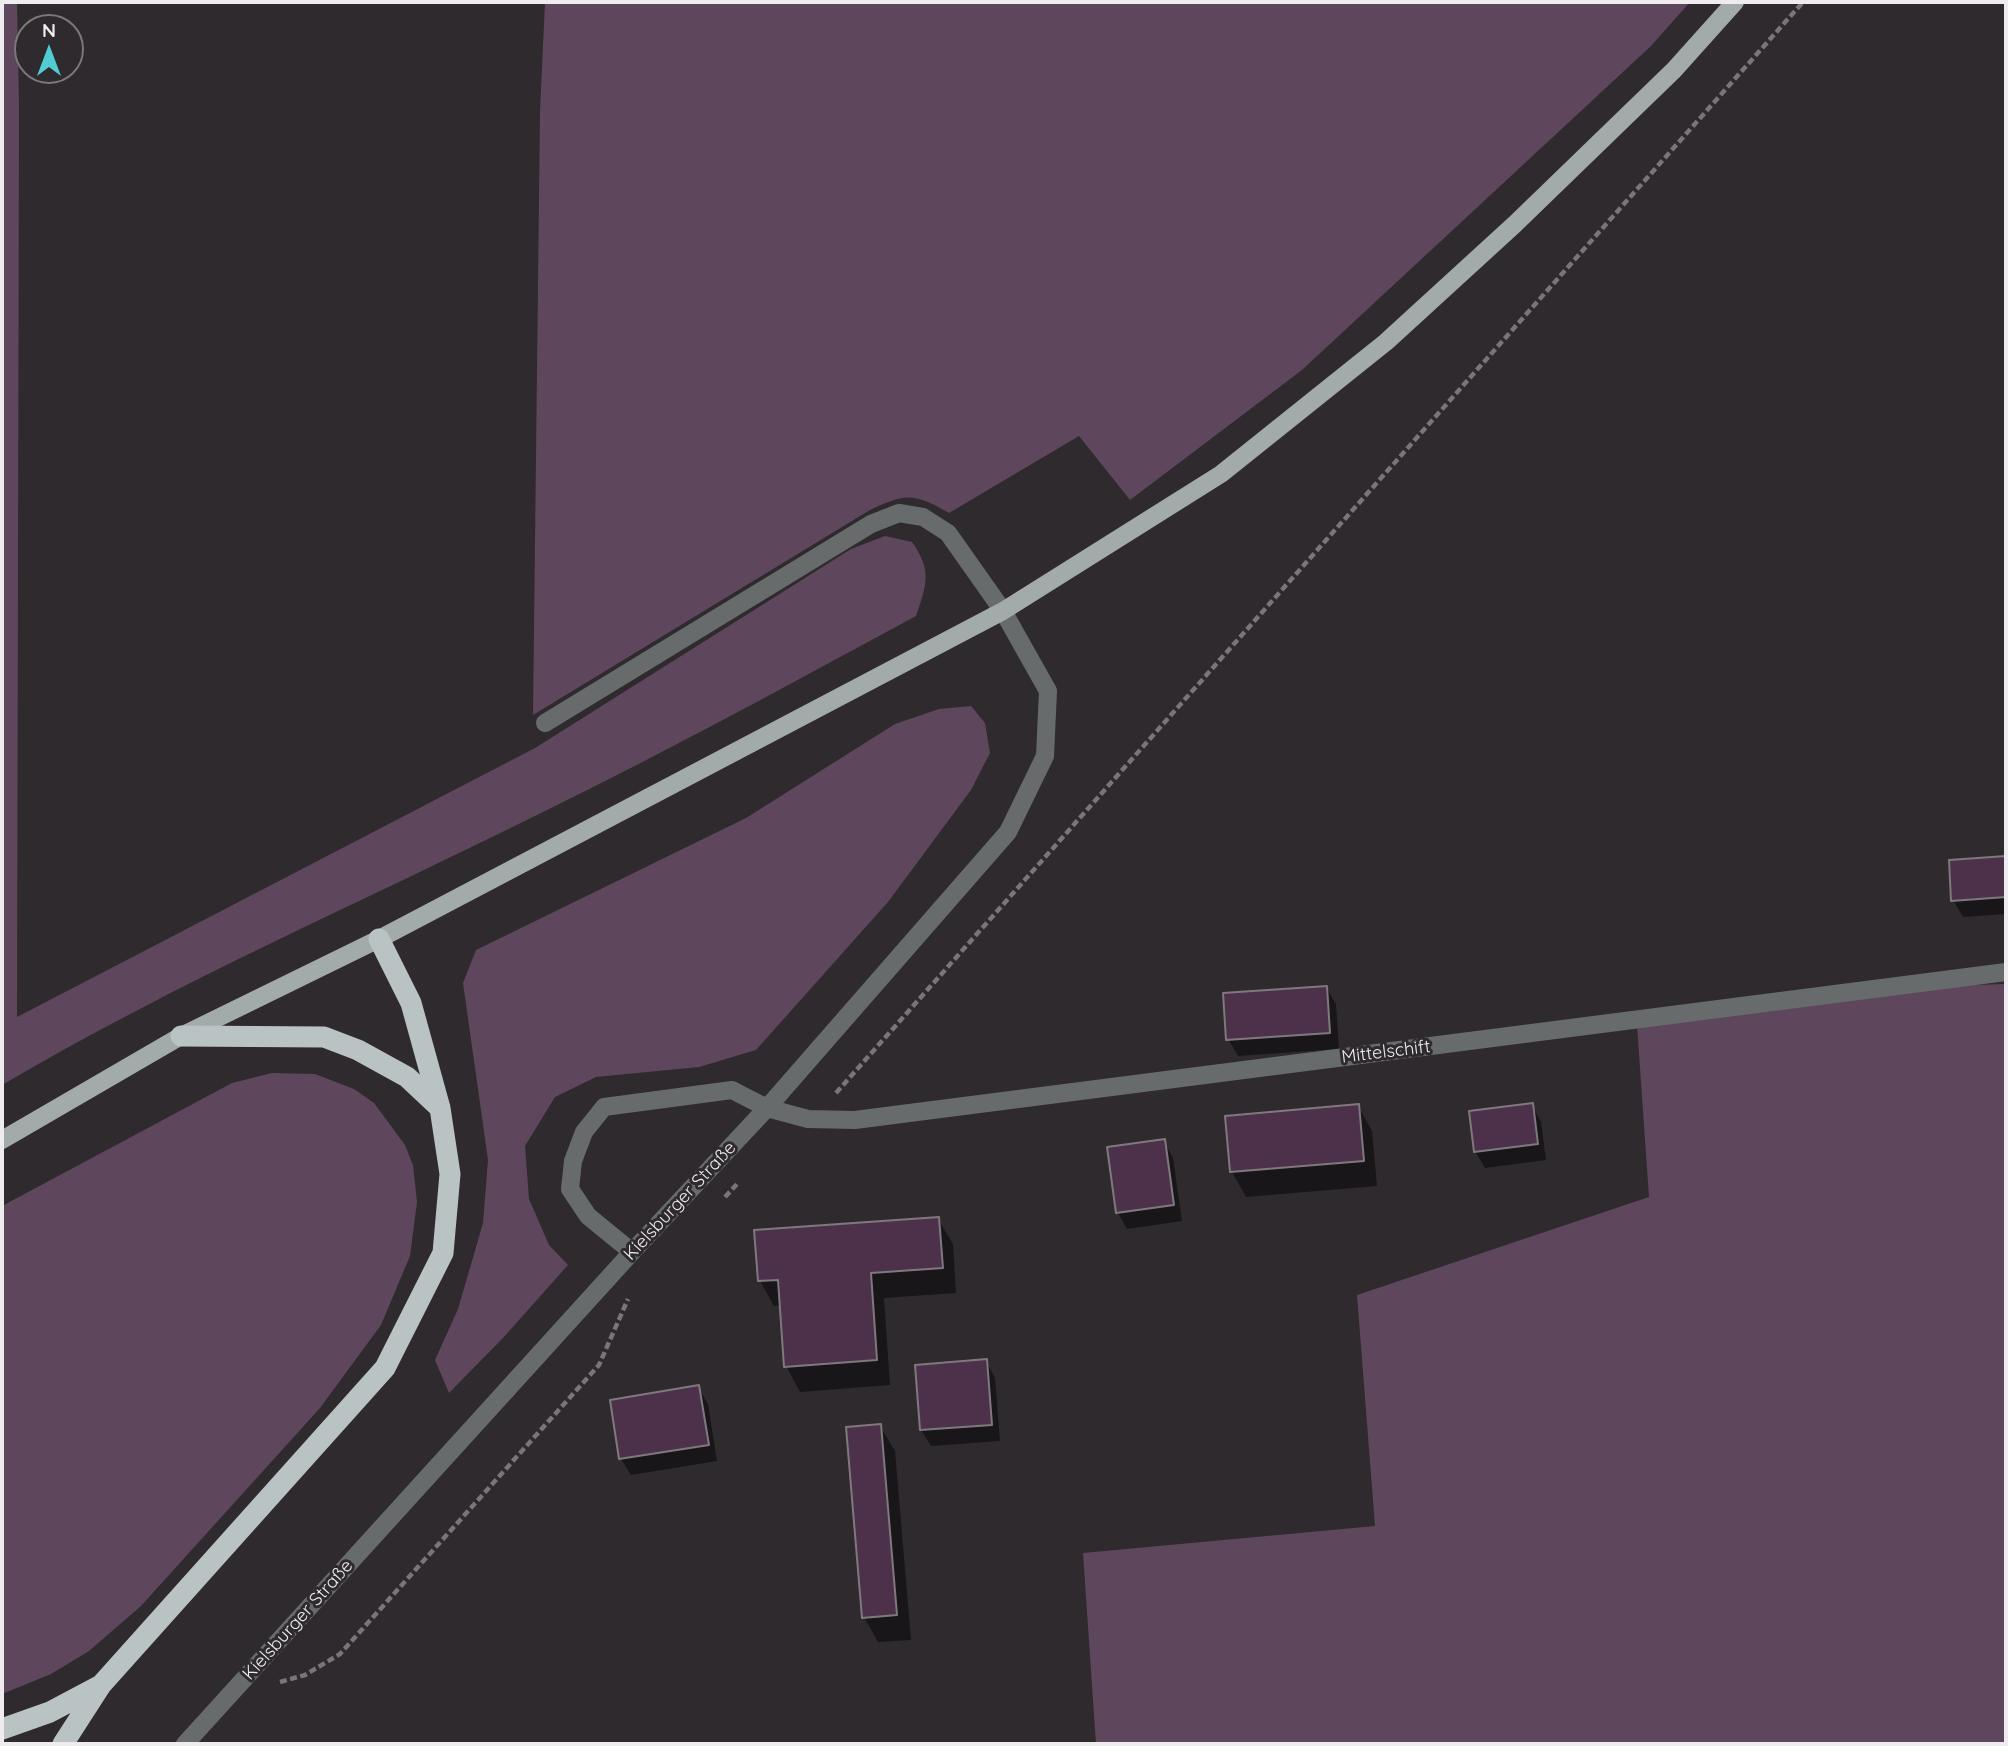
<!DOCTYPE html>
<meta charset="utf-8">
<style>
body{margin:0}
#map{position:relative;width:2008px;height:1746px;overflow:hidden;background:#2e2a2d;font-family:Quicksand,sans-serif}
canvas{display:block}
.frame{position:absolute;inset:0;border:4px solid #efecef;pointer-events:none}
.north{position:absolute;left:14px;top:14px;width:70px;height:70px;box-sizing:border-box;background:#2e2a2d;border:2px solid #7b787b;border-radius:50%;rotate:0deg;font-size:19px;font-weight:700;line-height:28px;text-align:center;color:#efecef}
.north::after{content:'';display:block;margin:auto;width:24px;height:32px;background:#51ccd2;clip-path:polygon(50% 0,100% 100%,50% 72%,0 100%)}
</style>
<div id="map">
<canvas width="2008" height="1746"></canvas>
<div class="frame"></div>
<div class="north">N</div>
</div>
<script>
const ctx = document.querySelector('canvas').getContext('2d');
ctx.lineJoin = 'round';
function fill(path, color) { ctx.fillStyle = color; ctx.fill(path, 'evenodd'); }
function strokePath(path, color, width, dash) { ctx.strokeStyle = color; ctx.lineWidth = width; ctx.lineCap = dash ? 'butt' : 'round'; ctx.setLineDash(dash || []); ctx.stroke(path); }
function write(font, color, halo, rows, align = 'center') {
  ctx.font = font + ' Quicksand,sans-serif'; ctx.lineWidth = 6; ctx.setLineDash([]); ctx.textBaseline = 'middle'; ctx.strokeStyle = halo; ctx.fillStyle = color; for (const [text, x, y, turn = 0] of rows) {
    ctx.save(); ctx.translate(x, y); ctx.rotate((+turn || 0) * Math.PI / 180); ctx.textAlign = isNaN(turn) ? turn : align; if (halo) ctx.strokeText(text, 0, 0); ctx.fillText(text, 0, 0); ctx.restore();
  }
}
fill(new Path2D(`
 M2 2H17L19 107 17 1017 535 748 851 549 885 536 912 542C932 570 927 585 916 616 792 683 668 751 541 813 360 903 175 983 2 1085Z
 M545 2H1690L1651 46 1302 370 1130 500 1079 436 949 513C914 493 906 493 870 510L533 715 540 111Z
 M971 706 985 723 990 753 971 790 888 902 756 1050 699 1067 596 1077 555 1097 525 1146 529 1199 549 1245 568 1265 503 1338 449 1393 435 1360 458 1309 483 1223 488 1160 463 983 476 950 746 818 895 724 939 709Z
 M2006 984V1744H1096L1083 1553 1375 1526 1357 1295 1649 1197 1637 1025 1941 986Z
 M272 1073 315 1074 354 1089 374 1103 405 1145 413 1165 417 1202 410 1256 381 1325 320 1408 141 1606 89 1651 51 1674 2 1694V1206L232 1083Z`), '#5e475c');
fill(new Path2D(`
 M2006 858V914L1963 917 1953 900 1951 861Z
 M1326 987 1336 1004 1339 1049 1238 1056 1228 1039Z
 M1532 1105 1541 1122 1546 1160 1485 1168 1475 1151Z
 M1358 1106 1372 1131 1377 1186 1246 1197 1232 1172Z
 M1164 1141 1173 1158 1182 1221 1127 1229 1118 1213 1109 1148Z
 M938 1219 953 1244 956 1293 884 1298 890 1385 800 1392 786 1366 781 1305 774 1306 760 1281Z
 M986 1361 995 1378 1000 1441 931 1446 921 1430 916 1367Z
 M698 1387 708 1404 717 1461 631 1475 621 1459 612 1401Z
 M880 1426 895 1451 911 1640 878 1642 864 1617Z`), '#0007');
const building = new Path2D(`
 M2006 856V897L1951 901 1949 860Z
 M1327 986 1330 1033 1226 1040 1223 993Z
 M1533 1103 1538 1144 1474 1152 1469 1111Z
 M1359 1104 1364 1161 1230 1172 1225 1116Z
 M1165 1139 1174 1205 1116 1213 1107 1147Z
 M939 1217 943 1268 871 1273 877 1360 784 1367 778 1280 758 1281 754 1230Z
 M987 1359 992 1425 920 1430 915 1365Z
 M699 1385 709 1445 619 1459 610 1400Z
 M881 1424 897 1615 862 1618 846 1427Z`);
fill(building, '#4d314b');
strokePath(building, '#7e797d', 2);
strokePath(new Path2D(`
 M836 1093 1803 2
 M725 1197 738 1183
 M280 1682 305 1675 340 1654 599 1365 628 1299`), '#797578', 4.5, [7, 3.5]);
strokePath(new Path2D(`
 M632 1252 588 1216 570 1189 573 1161 584 1132 604 1107 732 1090 767 1108 808 1119 855 1120 2006 972
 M185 1744 632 1252 767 1108 1008 832 1045 756 1048 691 1003 611 948 533 923 517 899 513 871 524 545 723`), '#676b6b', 18);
strokePath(new Path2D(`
 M2 1140 181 1036 379 939 1003 611 1221 474 1386 342 1515 224 1674 70 1735 2`), '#a3aaaa', 18);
strokePath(new Path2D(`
 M181 1036 324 1037 358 1050 407 1077 440 1108
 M2 1729 50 1712 99 1686
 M63 1744 101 1685 385 1368 443 1253 450 1174 440 1108 411 1003 379 939`), '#bac3c3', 21);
write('18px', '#efecef', '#2e2a2d', [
 ["Mittelschift",1386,1052,-7],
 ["Kielsburger Straße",680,1201,-47],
 ["Kielsburger Straße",298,1620,-48]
]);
</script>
